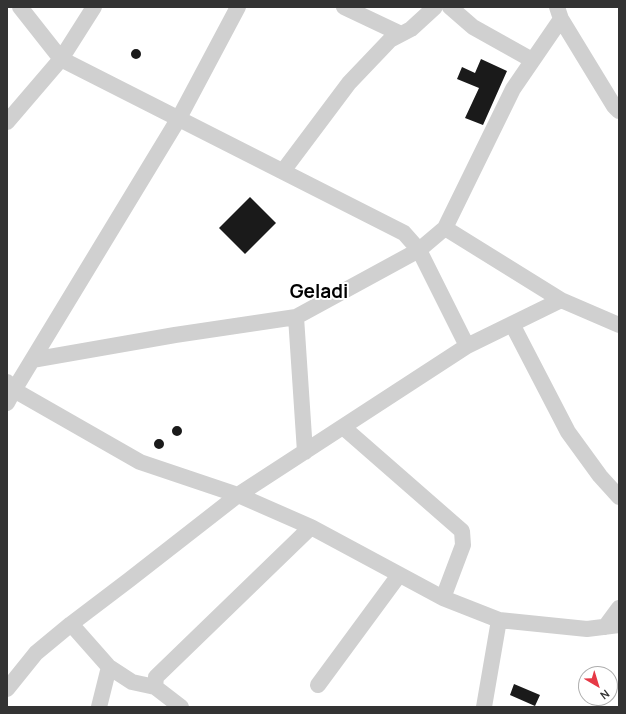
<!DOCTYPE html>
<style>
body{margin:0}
#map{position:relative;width:626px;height:714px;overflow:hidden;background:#fff;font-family:Manrope,sans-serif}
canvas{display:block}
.frame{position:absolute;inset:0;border:8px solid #333;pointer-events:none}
.north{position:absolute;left:578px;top:666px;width:40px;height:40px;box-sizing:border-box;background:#fff;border:1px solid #adadad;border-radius:50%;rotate:142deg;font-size:11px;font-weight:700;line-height:16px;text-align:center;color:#333}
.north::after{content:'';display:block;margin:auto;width:14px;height:18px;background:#e63946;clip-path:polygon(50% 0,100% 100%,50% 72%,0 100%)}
</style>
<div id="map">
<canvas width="626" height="714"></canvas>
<div class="frame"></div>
<div class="north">N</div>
</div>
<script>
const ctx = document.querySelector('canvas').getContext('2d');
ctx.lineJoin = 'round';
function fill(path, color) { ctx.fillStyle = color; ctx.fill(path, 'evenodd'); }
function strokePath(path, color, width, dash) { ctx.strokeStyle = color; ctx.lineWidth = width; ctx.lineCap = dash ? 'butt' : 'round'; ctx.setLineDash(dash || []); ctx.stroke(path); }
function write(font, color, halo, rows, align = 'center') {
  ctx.font = font + ' Manrope,sans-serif'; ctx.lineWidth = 4; ctx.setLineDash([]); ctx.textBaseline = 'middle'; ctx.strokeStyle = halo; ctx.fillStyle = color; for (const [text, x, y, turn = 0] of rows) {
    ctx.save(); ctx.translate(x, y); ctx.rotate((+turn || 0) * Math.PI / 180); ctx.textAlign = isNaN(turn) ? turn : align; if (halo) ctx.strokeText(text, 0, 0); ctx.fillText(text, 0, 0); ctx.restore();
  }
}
fill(new Path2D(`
 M131 54a5 5 0 1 1 10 0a5 5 0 1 1-10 0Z
 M481 59 507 71 483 125 465 118 479 88 457 79 462 67 475 73Z
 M250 197 276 223 245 254 219 228Z
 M172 431a5 5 0 1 1 10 0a5 5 0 1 1-10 0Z
 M154 444a5 5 0 1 1 10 0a5 5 0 1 1-10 0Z
 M514 684 540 695 535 706 510 695Z`), '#1a1a1a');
strokePath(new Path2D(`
 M20 7 61 59 404 233 419 250 467 346
 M344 7 401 34
 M450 7 473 27 532 60
 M557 7 561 19 614 106 619 111
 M7 122 61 59 94 7
 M283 171 349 83 390 40 411 29 435 7
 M445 228 561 300 619 325
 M296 317 305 452
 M512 324 568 432 600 476 619 497
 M32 360 175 335 296 317 419 250 445 228 513 89 561 19
 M7 382 14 390 140 462 238 495 311 527 443 598 499 620 587 629 619 625
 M7 403 14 390 179 118 238 7
 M343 427 462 531 463 545 443 598
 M71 624 109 667 132 682 155 687
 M605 627 619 608
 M318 685 399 575
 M7 689 36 653 71 624 129 580 238 495 467 346 561 300
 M99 707 109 667
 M181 707 155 687 156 677 311 527
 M484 707 499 620`), '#d0d0d0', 16);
write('bold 19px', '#000', '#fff', [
 ["Geladi",319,293]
]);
</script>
